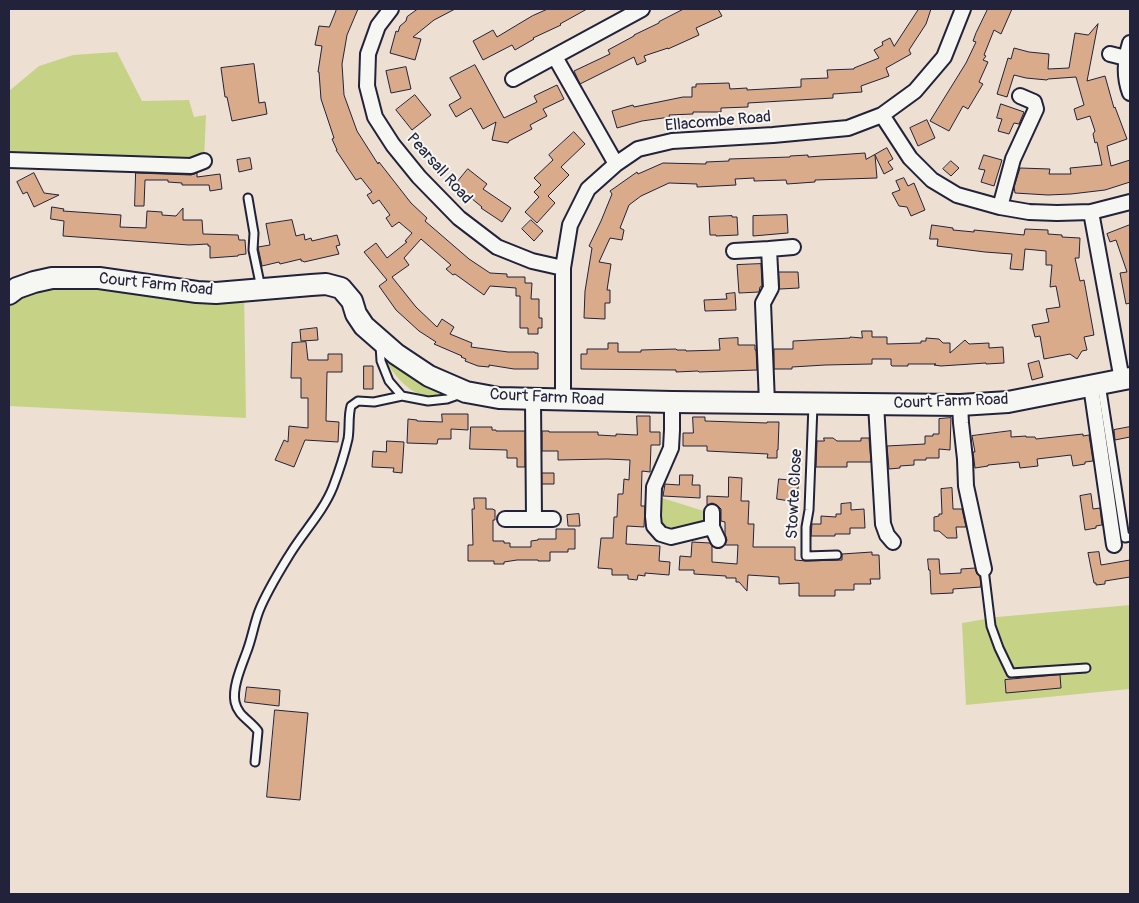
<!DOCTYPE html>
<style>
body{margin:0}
#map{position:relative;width:1139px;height:903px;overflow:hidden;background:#ede0d3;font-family:Pangolin,sans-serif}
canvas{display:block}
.frame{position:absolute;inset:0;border:10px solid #22223b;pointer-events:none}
</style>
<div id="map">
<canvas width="1139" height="903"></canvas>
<div class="frame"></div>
</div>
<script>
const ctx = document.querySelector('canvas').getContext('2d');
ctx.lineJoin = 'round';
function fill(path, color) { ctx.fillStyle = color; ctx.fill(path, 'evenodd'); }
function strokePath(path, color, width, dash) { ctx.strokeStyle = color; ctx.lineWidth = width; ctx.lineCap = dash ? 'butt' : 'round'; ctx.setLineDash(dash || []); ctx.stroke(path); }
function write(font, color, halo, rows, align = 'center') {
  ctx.font = font + ' Pangolin,sans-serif'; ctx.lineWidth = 4; ctx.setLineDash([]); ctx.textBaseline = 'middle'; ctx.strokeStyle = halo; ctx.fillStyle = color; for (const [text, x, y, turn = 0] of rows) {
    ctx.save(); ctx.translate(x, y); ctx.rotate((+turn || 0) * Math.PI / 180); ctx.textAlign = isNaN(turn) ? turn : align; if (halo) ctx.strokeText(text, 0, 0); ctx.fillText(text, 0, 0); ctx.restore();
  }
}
fill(new Path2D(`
 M117 52 142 101 189 100 194 117 206 115 204 161H9V91L39 66 73 55Z
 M34 282 244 290 246 418 9 406V295Z
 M389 361 445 390C443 395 441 395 436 396 414 398 400 382 388 365Z
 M659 497 707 512 705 521 702 525 667 531 659 524Z
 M1130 605V689L966 705 962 623 997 617ZM1060 675 1061 688 1006 692 1005 680Z`), '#c6d387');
const building = new Path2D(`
 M337 9H358L347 35 342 64 344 95 357 131 378 164 379 162 411 203 427 218 425 221 469 259 490 273 507 274V277H525V283H532L531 299H539V318H542V328H538V334H528V328H520V296H516V288L490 286 484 295 455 274 453 275 446 269 451 265 421 239 404 258 409 265 392 277 416 307 437 327 442 319 454 327 450 334 472 343 471 347 508 352H535V353H538V369H514L489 365V367L478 366 465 361 466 359 461 357 462 356 434 344 436 342 419 331 396 310 379 286 387 280 364 252 376 243 387 258 407 242 405 241 412 233 399 222 392 227 386 218 390 215 379 200 373 204 367 195 372 192 361 178 356 180 336 150H337L332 139 334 138 321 99 319 72H318L322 46 315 45 319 26 329 27Z
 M418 9H455L434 20 413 37 421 39 415 60 390 53 396 31 398 32 400 26 406 21 407 17Z
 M548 9H587L560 24 561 25 533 38 534 39 515 50 512 45 483 60 473 41 493 30 497 37 532 16Z
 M684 9H718L722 16 696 28 699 35 668 49V48L644 56 646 61 637 65 634 57 580 84 574 71 610 54 608 50 634 36V35L659 23V22Z
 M919 9H931L926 24 909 50 911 54 886 68 889 76 861 86 862 92 833 94V98L748 103V107L721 108V112H693V114L669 115 670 117 642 121 617 128 612 111 633 105 634 107 683 97H692V87H696V84L729 83 730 89 747 88V90L801 87V79L828 78 827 70 854 69V68L879 58 874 50 883 45 882 42 890 38 894 46Z
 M988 9H1012L1001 34 994 30 984 55 986 56 983 60 988 62 979 82 983 84 968 109 963 106 949 131 930 121 966 63 976 42 973 41 976 33Z
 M1098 24 1087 81 1105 76 1114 108 1115 107 1127 139 1107 146 1111 166 1130 160V182L1105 190 1071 194 1048 195 1015 193 1014 187 1020 168 1050 169 1049 174H1071L1070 168 1102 165 1097 142 1095 143 1093 134 1095 131 1090 116 1077 120 1074 109 1084 105 1076 77 1048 79 1047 80 1026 78 1014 75 1007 97 997 94 1008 58 1011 59 1014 48 1029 52 1049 54 1048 69 1069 68 1075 33 1088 35Z
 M254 64 259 103 265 102 267 114 232 121 227 97H225L221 68Z
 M475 65 504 118 537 102 534 96 557 85 564 99 543 109 547 116 530 125 532 129 509 141 508 143 492 140 496 122 483 129 471 108 456 117 449 105 461 98 450 78Z
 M406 67 411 89 391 93 386 71Z
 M415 95 431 115 412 130 396 110Z
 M1001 104 1024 112 1019 124 1014 123 1009 134 998 131 1002 119 997 118Z
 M927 120 935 138 918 146 910 128Z
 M574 132 585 144 561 167 569 175 548 196 555 203 537 223 525 212 539 197 534 192 541 185 534 178 553 160 549 155Z
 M887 148 893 159 888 162 893 169 884 174 875 155 877 178 815 180V182L787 184 786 180 754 181V178L735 179 736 185 697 187V184L669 183 641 196 629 205 620 228 624 230 622 240 610 238 599 262 611 264 607 290H610V303H605V319L584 318 585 291 592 248 589 246 601 221 612 194 610 191 637 172 638 174 663 163 706 164V162L729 161V159L790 157V156L808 155V157L865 153 866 159Z
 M984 155 1002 160 994 186 981 182 985 170 979 169Z
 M250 158 252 169 239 172 237 160Z
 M951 161 959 168 951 176 943 169Z
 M468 169 487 184 483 189 511 208 502 222 481 208 482 207 455 185Z
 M34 173 44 193 59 195 34 207 27 192 23 194 17 182Z
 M136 173 191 175 197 173V177L220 174 222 189 210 191 209 185H182V183L168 182V180H145L144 206H135Z
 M904 178 908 186 914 183 925 210 911 216 907 207 899 206 892 193 900 190 896 181Z
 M52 207 64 209 63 211 121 215 120 227 146 228 147 211 162 212V215L176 216 183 208V220H202L203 234 238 235 239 240H245L246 254 238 255V256L210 258V246H208V244L189 245 63 236 64 221 51 219Z
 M787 215 788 233 753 236V216Z
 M732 216V217H737L738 235 716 236V235H710L709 217Z
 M292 220 296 236 304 234 305 240 311 238 312 241 337 235 340 245 336 246 339 254 304 262 303 261H301V259L280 264 279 262 262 266 258 247 270 245 266 224Z
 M531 220 543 231 534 241 522 229Z
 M932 225 953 228V230L974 232V230L1024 235 1025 229 1048 230V234L1062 235V237L1080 238 1079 258H1075L1080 281 1084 280 1094 335 1084 337 1087 350 1082 351 1077 359 1070 354 1044 359 1040 336 1035 337 1032 325 1049 322 1046 309 1060 307 1056 286 1050 287 1052 265H1046V251L1025 249 1023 270 1010 269 1012 254 985 252 937 246 938 239H930Z
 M1130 225V303L1126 304 1120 273 1127 272 1116 240 1110 242 1107 234Z
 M761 264 762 286 760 287 759 292 739 293 737 265Z
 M779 272H798L799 288 780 289Z
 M735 293 736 310 705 311 704 300 727 299 726 294Z
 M317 328 318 340 301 341 300 330Z
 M862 331H872V337H887V344L921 343V341H926V338L939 339 943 343H950V353L965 340 969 344 989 343V348L1003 347 1004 363 986 364V363L941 366 934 365 936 364H908V366H892L891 365V359H872V364L825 365 792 367V369H774V349H793V341L850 338V337L862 338Z
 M738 338V345H755V350H756L757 370 699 372 698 371 676 372V370L581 369V354H587V349H608V343H618V352H641V350L676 349 677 350H686V351L720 350 719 339Z
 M306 342 308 360H328V354H342V372H327L326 421 339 422 338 442 305 440 294 467 275 460 284 440 288 442 289 426 308 428V398H301V378H291L292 343Z
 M1039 361 1043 377 1032 380 1028 364Z
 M364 366H373V389H364Z
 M442 414H468V430L451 429V439H438L437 444 407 443 408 419 417 420V421L442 422Z
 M637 416H650V432H660V445H651L650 472 642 471 641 506H645L644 527 627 526 626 544 660 546 659 561 670 562 669 575 645 573V576L638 575 637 580 628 579V575H612V569L598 568 601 538H613L614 517H617L618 494H623L624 479 629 480 630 460 607 459 558 460V451H542V431H549V432H598V435L616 436V434L637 435Z
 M693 417H705V421L767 423V422H779L778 450H777V458H767L768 454 707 451V446H683V433H693Z
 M951 418 950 450 939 449V458H926V460H914V465L900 466V468L889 469 887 446 925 444V436H933V434H939V419Z
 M471 427H492V430H496V431H525V467H517V458H507V450L470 449Z
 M1130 427V437L1115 440 1114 430Z
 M1011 431V437L1026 436V437H1035L1036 439 1083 434V436L1089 435 1093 461 1085 462V464L1073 466 1071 455 1037 459 1038 466 1020 468 1019 462 988 465V466L975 468 973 452H975L972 436Z
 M824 438H833L837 441H861V438H869L871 462H847V467H816L817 441H824Z
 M387 441 404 442 402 473 393 472 394 468 372 467 373 451 386 452Z
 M542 473H554V484H542Z
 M680 475H693L692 485H700V498L663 496 665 484 679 485Z
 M729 477 742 478 741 501H749L748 524H754L753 547H795V560L806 561 842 560V554L872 552V555H879L880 579H870L871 584H854V590H835V596H799V583L779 584V577L748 575 747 591 739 582H736V578H726V576L694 574V570H679L680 556 691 557 692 542 710 543 712 546V562L737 564 738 545H725L727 540 725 534V522L721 521V509L717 505 712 503 707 505V496L728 497Z
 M779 479 799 481 796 502 777 499Z
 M952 488 953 509H962L966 527H956L957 538H947L939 531H934V517L939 516V514H942L941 489Z
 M1091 494 1093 509 1100 508 1102 525 1096 526V528L1085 530 1080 496Z
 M474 498H486V509H493L494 510H495V520H493V541H504V543H510V547H531V541L538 540V539H556V529H575V549H568V552H550V561H538V560H517L504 562V564H494V561H468V545H473L472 509H474Z
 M851 503V510L864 509 865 528H850V534H835V536H811L812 524H821V516L836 517V514H841V504Z
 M579 514 580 526H568L567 515Z
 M1099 552 1101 565 1130 560V577L1105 581V584L1096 585V583H1094L1088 553Z
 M928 559H939L940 574H942L961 573V569L975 568 977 574 980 576 981 587 953 589V593L931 594 930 570H929Z
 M1060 675 1061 688 1006 693 1005 680Z
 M247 687 280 690 279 706 245 702Z
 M275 710 308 713 300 800 267 797Z`);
fill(building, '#d9ab8b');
strokePath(building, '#22223b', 1);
const lane = new Path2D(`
 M248 198 254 233 253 250 261 288
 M380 345 381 361 389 381 402 396 428 401 447 399 461 394
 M1101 384 1125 538 1130 537
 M813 405 809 510 806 527V556L837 555
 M984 569 991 626 999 648 1011 673 1086 668
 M255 762 258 731C250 720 238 716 235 702 232 687 242 665 247 651 252 638 254 624 259 611 267 591 279 572 290 554 304 531 323 512 333 487 338 474 345 452 348 439 350 428 348 416 351 406L358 401 374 402 402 396`);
const street = new Path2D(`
 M391 9 378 26 368 54 367 86 375 117 393 145 419 177 459 218 497 247 532 261 563 268
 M1130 43C1125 59 1124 77 1130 93
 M1110 54 1126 58
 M555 57 616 164
 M513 79 642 9
 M882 115 910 158 932 180 957 195 1000 207 1029 212 1057 213 1091 212 1130 202
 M9 160 191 166 204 161
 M1000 207 1013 159 1036 109 1034 102 1020 96
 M1091 212 1122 380
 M769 249 793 247
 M734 251 769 249 771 288 763 303 767 403
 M1091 386 1114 545
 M563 400V268L570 225 588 189 616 164 638 149 672 141 773 135 848 128 882 115 915 91 944 57 963 9
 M672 402V430L671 448 654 487 653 516 654 526 661 534 671 537 712 527V512
 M876 404 883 524 887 535 893 542
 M960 405 961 423 965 459 966 486 984 569
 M505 519H534L533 400
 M534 519H553
 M712 527 718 540`);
const secondary = new Path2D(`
 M9 294 17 288 34 282 52 278H99L197 292 216 293 311 285 326 284 341 288 352 301 356 314 364 326 396 354 429 376 466 392 499 398 672 402 960 405 1008 402 1130 378`);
strokePath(lane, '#22223b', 11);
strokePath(street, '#22223b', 18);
strokePath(secondary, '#22223b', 24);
strokePath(lane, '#f6f6f2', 7);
strokePath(street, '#f6f6f2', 14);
strokePath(secondary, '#f6f6f2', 20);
write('16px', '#22223b', '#f6f6f2', [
 ["Ellacombe Road",718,122,-5],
 ["Pearsall Road",439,169,48],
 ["Court Farm Road",156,285,6],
 ["Court Farm Road",547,398,3],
 ["Court Farm Road",951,402,-2],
 ["Stowte Close",795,494,-87]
]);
</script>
